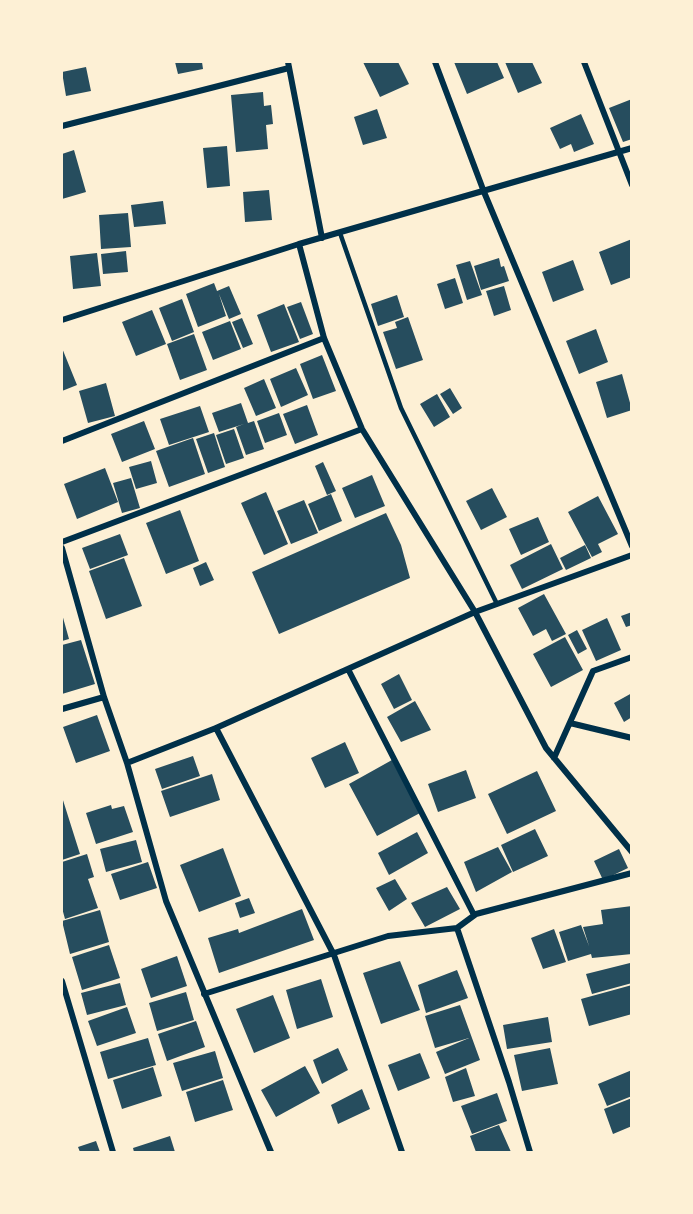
<!DOCTYPE html>
<style>
body{margin:0}
#map{position:relative;width:693px;height:1214px;overflow:hidden;background:#fdf0d5;font-family:Manrope,sans-serif}
canvas{display:block}
.frame{position:absolute;inset:0;border:63px solid #fdf0d5;pointer-events:none}
</style>
<div id="map">
<canvas width="693" height="1214"></canvas>
<div class="frame"></div>
</div>
<script>
const ctx = document.querySelector('canvas').getContext('2d');
ctx.lineJoin = 'round';
function fill(path, color) { ctx.fillStyle = color; ctx.fill(path, 'evenodd'); }
function strokePath(path, color, width, dash) { ctx.strokeStyle = color; ctx.lineWidth = width; ctx.lineCap = dash ? 'butt' : 'round'; ctx.setLineDash(dash || []); ctx.stroke(path); }
fill(new Path2D(`
 M175 62H202L203 69 178 74Z
 M363 62H398L409 84 380 97Z
 M454 62H497L504 78 467 94Z
 M505 62H532L542 83 518 93Z
 M86 67 91 91 66 96 62 72Z
 M263 92 264 106 271 105 273 124 266 125 268 149 236 152 231 95Z
 M632 99V139L623 142 609 108Z
 M377 109 387 138 363 145 354 117Z
 M581 114 594 144 574 152 571 144 560 149 550 128Z
 M227 146 230 186 207 188 203 148Z
 M74 150 86 192 62 199V154Z
 M269 190 272 220 245 222 243 192Z
 M163 201 166 224 134 227 131 205Z
 M128 213 131 247 101 249 99 215Z
 M632 239V277L611 285 599 252Z
 M126 251 128 272 103 274 101 254Z
 M97 253 101 286 73 289 70 256Z
 M499 258 501 267 504 266 509 281 481 290 474 266Z
 M573 260 584 290 553 302 542 272Z
 M470 261 482 295 467 300 456 265Z
 M455 278 463 303 445 309 437 284Z
 M214 283 217 291 229 286 241 314 229 319 219 294 226 316 198 327 186 294Z
 M504 286 511 310 494 316 486 291Z
 M397 295 404 317 378 326 371 304Z
 M182 299 194 332 172 341 159 308Z
 M301 302 313 334 300 339 287 307Z
 M284 304 299 342 271 352 257 315Z
 M152 310 166 344 136 356 122 322Z
 M408 317 423 360 396 369 383 332 397 328 395 322Z
 M242 318 253 344 243 348 232 322Z
 M230 321 241 349 213 360 202 332Z
 M596 329 608 362 579 374 566 341Z
 M194 334 207 370 180 380 167 344Z
 M62 348 77 385 62 391Z
 M322 355 336 391 313 399 300 364Z
 M296 368 308 395 281 407 270 379Z
 M622 374 632 410 607 418 596 382Z
 M264 379 276 408 256 416 244 388Z
 M106 383 115 416 88 423 79 391Z
 M450 388 462 408 453 414 440 394Z
 M437 394 450 417 434 427 420 404Z
 M241 403 248 423 254 421 264 449 246 455 236 427 244 424 219 432 212 413Z
 M307 405 318 435 295 444 283 414Z
 M200 406 209 432 169 445 160 419Z
 M279 413 287 435 265 443 257 421Z
 M144 421 155 449 122 462 111 434Z
 M234 429 244 458 226 464 216 435Z
 M214 433 225 467 208 473 196 439Z
 M193 438 205 474 169 487 156 451Z
 M151 461 157 483 136 489 129 467Z
 M323 462 336 491 327 495 315 466Z
 M105 468 118 502 77 519 64 484Z
 M372 475 385 506 355 518 342 488Z
 M131 478 140 508 122 513 113 483Z
 M492 488 507 517 481 530 466 501Z
 M266 492 288 544 264 555 241 503Z
 M331 494 342 521 319 531 308 504Z
 M598 496 618 534 598 544 602 552 592 557 568 512Z
 M304 500 318 533 291 544 277 511Z
 M180 510 199 561 166 574 146 523Z
 M386 513 401 545 410 578 279 634 252 572Z
 M538 517 549 542 521 555 509 529Z
 M120 534 128 555 90 569 82 548Z
 M551 544 563 569 522 589 510 565Z
 M585 545 591 558 566 570 560 558Z
 M124 558 142 606 106 619 89 571Z
 M206 562 214 580 200 586 193 568Z
 M544 594 566 634 552 641 546 629 533 636 518 608Z
 M632 612V625L626 627 621 616Z
 M62 614 69 639 62 641Z
 M607 618 621 650 596 661 582 630Z
 M577 630 587 649 578 654 568 635Z
 M565 637 583 670 551 687 533 654Z
 M81 640 95 684 62 694V645Z
 M399 674 412 700 394 709 381 684Z
 M632 693V717L624 722 614 703Z
 M415 701 431 730 401 742 387 717Z
 M97 715 110 751 76 763 63 727Z
 M345 742 359 773 325 788 311 758Z
 M193 756 200 776 162 789 155 769Z
 M392 760 420 813 377 836 349 784Z
 M466 770 476 798 438 812 428 784Z
 M537 771 556 811 507 834 488 794Z
 M212 774 220 800 170 817 161 791Z
 M62 797 80 854 62 860Z
 M111 805 112 809 124 806 133 832 96 844 86 813Z
 M535 829 548 856 513 872 501 845Z
 M417 832 428 853 389 875 378 853Z
 M136 840 142 862 106 872 100 849Z
 M498 847 512 872 476 892 464 862Z
 M223 848 241 896 199 912 180 865Z
 M619 849 628 868 603 880 594 861Z
 M87 854 94 877 88 879 98 908 65 919 62 908V862Z
 M148 862 157 888 120 900 111 874Z
 M395 879 407 899 389 911 376 888Z
 M447 887 460 909 425 927 411 903Z
 M249 898 255 913 240 918 235 903Z
 M632 906V954L592 958 591 954 568 961 559 932 581 925 589 946 583 927 603 924 601 910Z
 M302 909 314 940 219 973 208 938 238 929 239 933Z
 M100 910 109 942 70 954 62 921Z
 M554 929 566 962 543 969 531 938Z
 M109 945 120 978 82 990 72 957Z
 M177 956 187 986 151 998 141 969Z
 M400 961 420 1010 381 1024 363 973Z
 M630 963 632 983 592 994 586 974Z
 M457 970 468 998 426 1013 418 985Z
 M321 979 333 1017 297 1029 286 990Z
 M120 983 126 1005 87 1015 81 993Z
 M632 985V1014L589 1026 581 999Z
 M186 992 194 1020 157 1031 149 1003Z
 M273 995 290 1038 254 1053 236 1009Z
 M460 1005 480 1060 445 1074 436 1052 469 1038 435 1048 425 1016Z
 M127 1007 136 1033 97 1046 88 1021Z
 M548 1017 552 1042 507 1049 503 1025Z
 M196 1021 205 1047 167 1061 158 1034Z
 M148 1038 156 1065 108 1079 100 1052Z
 M338 1048 348 1070 322 1084 313 1060Z
 M550 1048 558 1084 522 1091 514 1055Z
 M215 1051 223 1078 182 1091 173 1063Z
 M420 1053 430 1078 398 1091 388 1065Z
 M305 1066 320 1093 276 1117 261 1090Z
 M153 1067 162 1096 122 1109 113 1080Z
 M466 1068 475 1096 453 1102 445 1077Z
 M632 1070V1096L607 1106 598 1084Z
 M223 1080 233 1110 195 1122 186 1092Z
 M362 1089 370 1109 338 1124 331 1105Z
 M497 1093 507 1121 472 1134 461 1106Z
 M632 1098V1126L613 1134 604 1109Z
 M499 1125 511 1152H476L470 1136Z
 M170 1136 175 1152H134L133 1148Z
 M96 1141 100 1152H80L78 1147Z`), '#264d5e');
strokePath(new Path2D(`
 M340 233 401 408 497 604`), '#003049', 4.5);
strokePath(new Path2D(`
 M288 62 322 238
 M435 62 484 192 632 546
 M584 62 632 185
 M62 126 289 68
 M299 244 324 338 362 429 475 612 546 748 632 852
 M62 320 299 244 632 148
 M62 441 324 338
 M62 542 362 429
 M62 548 104 697 127 763 166 901 271 1152
 M348 669 474 915
 M62 709 104 697
 M570 723 632 738
 M216 728 334 955 402 1152
 M554 758 593 671 632 657
 M127 763 216 728 475 612 632 555
 M457 928 509 1082 530 1152
 M62 981 113 1152
 M204 994 388 936 457 928 476 914 632 873`), '#003049', 6);
</script>
